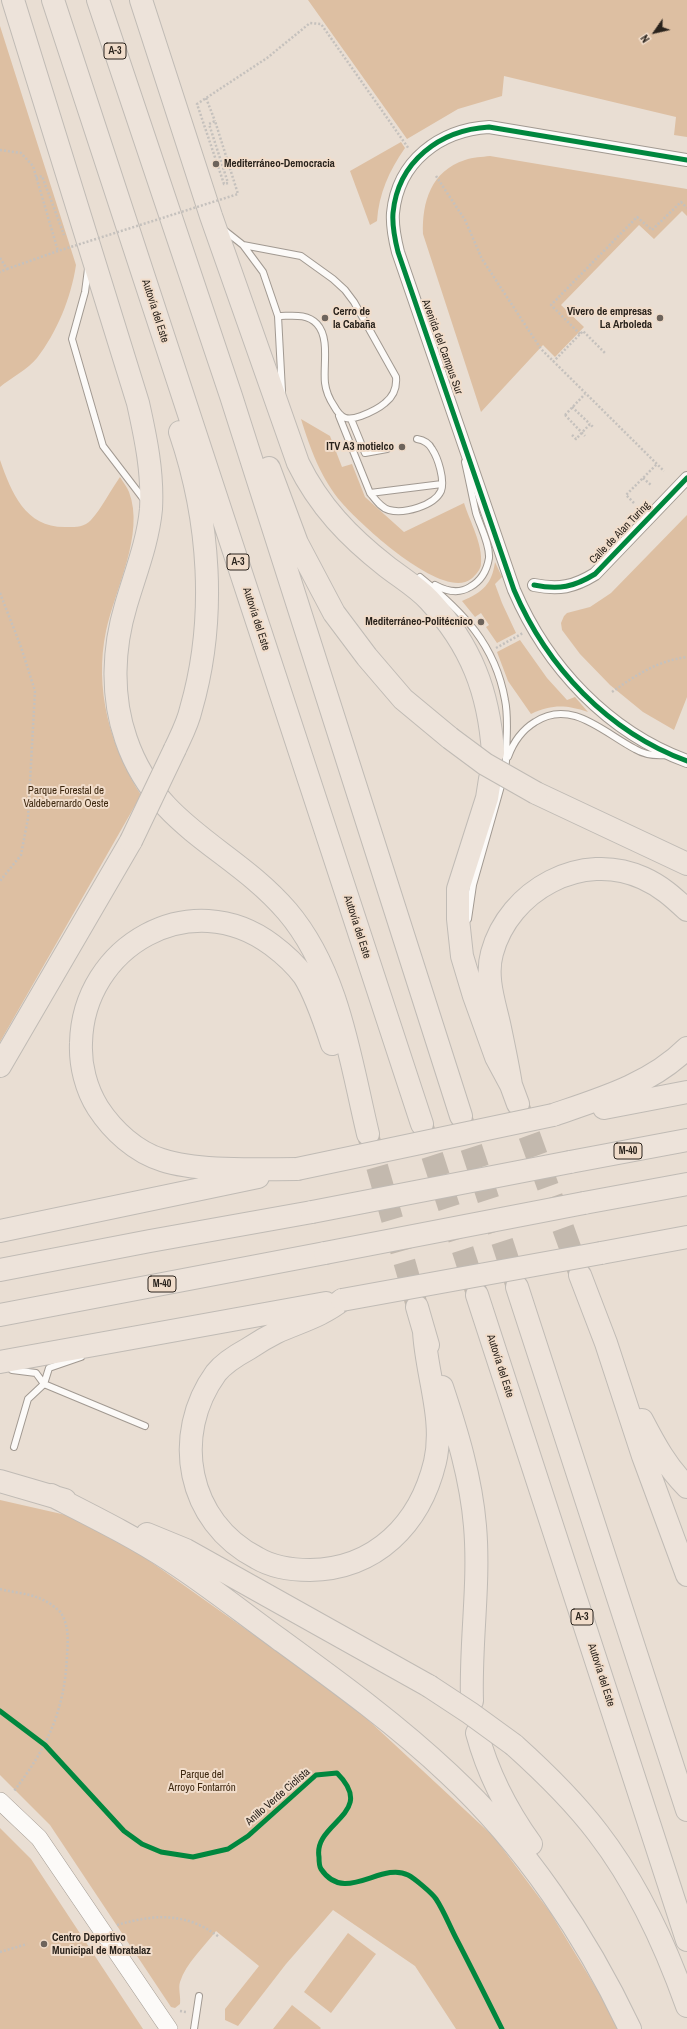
<!DOCTYPE html>
<meta charset="utf-8">
<style>
body{margin:0}
#map{position:relative;width:687px;height:2029px;overflow:hidden;background:#e9ded3;font-family:"Archivo Narrow",sans-serif}
canvas{display:block}
.north{position:absolute;left:635px;top:12px;width:40px;height:40px;-webkit-text-stroke:3px #f1ddcb;paint-order:stroke;rotate:236deg;font-size:11px;font-weight:700;line-height:16px;text-align:center;color:#2a231c}
.north::after{content:'';display:block;margin:auto;width:14px;height:18px;background:#2a231c;clip-path:polygon(50% 0,100% 100%,50% 72%,0 100%)}
</style>
<div id="map">
<canvas width="687" height="2029"></canvas>
<div class="north">N</div>
</div>
<script>
const ctx = document.querySelector('canvas').getContext('2d');
ctx.lineJoin = 'round';
function fill(path, color) { ctx.fillStyle = color; ctx.fill(path, 'evenodd'); }
function strokePath(path, color, width, dash) { ctx.strokeStyle = color; ctx.lineWidth = width; ctx.lineCap = dash ? 'butt' : 'round'; ctx.setLineDash(dash || []); ctx.stroke(path); }
function write(font, color, halo, rows, align = 'center') {
  ctx.font = font + ' "Archivo Narrow",sans-serif'; ctx.lineWidth = 4; ctx.setLineDash([]); ctx.textBaseline = 'middle'; ctx.strokeStyle = halo; ctx.fillStyle = color; for (const [text, x, y, turn = 0] of rows) {
    ctx.save(); ctx.translate(x, y); ctx.rotate((+turn || 0) * Math.PI / 180); ctx.textAlign = isNaN(turn) ? turn : align; if (halo) ctx.strokeText(text, 0, 0); ctx.fillText(text, 0, 0); ctx.restore();
  }
}
fill(new Path2D(`
 M308 0H687V137L674 135 676 117 504 76 502 96 458 109 407 139Z
 M0 26 76 265C71 298 57 332 37 358 28 369 11 378 0 387Z
 M401 142 405 148C389 171 379 193 377 221L370 225 350 171Z
 M490 156 687 189V216L682 211 654 239 639 225 561 305 584 327 555 357 543 345 481 412 423 234C422 202 431 171 465 160 473 157 482 157 490 156Z
 M301 419 330 436 342 467 352 464 365 497 404 532 464 503C470 522 483 544 481 564 481 569 475 576 471 579 443 601 361 525 342 503 321 479 310 448 301 419Z
 M0 460C12 494 26 529 68 527 76 527 85 527 91 520 102 508 110 491 120 477 123 482 127 487 129 492 145 534 115 589 106 631 94 689 110 746 141 795L0 1042Z
 M687 515V697L674 730 643 712 610 685 580 654 562 630 561 623 564 616 567 613 590 607 611 593Z
 M495 562 502 577 495 584 502 603 516 633 497 643 486 627 489 625 481 613 475 617 462 601C483 592 492 584 495 562Z
 M520 640 547 678 567 700 575 697 588 712C566 705 553 704 531 714L508 681 497 652Z
 M0 1500 66 1515 137 1552 351 1704 494 1837 550 1912 601 1996 618 2029H456L415 1966 333 1910 286 1964 238 2026 225 2020V2009L259 1966 216 1931C204 1947 186 1963 180 1982 178 1988 181 1997 180 2004L175 2008 171 2007 50 1825 0 1775Z
 M0 1828 31 1859 143 2029H0Z
 M348 1933 376 1954 331 2013 304 1992Z
 M292 2005 321 2028 320 2029H273Z`), '#ddbfa2');
strokePath(new Path2D(`
 M518 1104 580 1275
 M461 1116 517 1287
 M422 1124 477 1294
 M368 1135 417 1306`), '#c3b9ae', 22, [22, 11]);
const lane = new Path2D(`
 M224 230 243 245 263 272 278 316 282 391
 M243 245 301 256 333 279 345 290 354 302 396 377C397 388 394 396 385 403 378 409 369 413 361 416 347 421 341 419 334 406 330 400 326 391 325 383 323 366 330 338 317 324 307 313 292 316 278 316
 M88 269 85 292 72 339 103 446 145 501
 M339 416 370 493C375 499 381 508 389 510 404 514 434 506 441 491 445 480 438 458 432 449 429 443 423 440 417 439
 M351 419 365 453 387 449
 M370 493 442 484
 M420 577C463 612 495 644 505 700 509 719 506 741 506 761L505 770
 M435 585C446 591 459 594 470 587 481 581 487 570 489 558 490 544 480 526 476 513 472 496 469 479 465 462
 M508 757C513 743 522 730 535 722 571 698 604 733 635 749 645 755 656 756 667 755
 M468 919 473 885 503 779
 M12 1370 36 1373 44 1384 49 1368 81 1357
 M14 1447 28 1399 44 1384 145 1426
 M194 2029 199 1996`);
const street = new Path2D(`
 M687 160 489 127C440 130 398 161 393 213 392 226 395 240 398 252L514 590C547 667 608 732 687 761
 M534 585C559 590 574 587 595 574L687 478`);
const secondary = new Path2D(`
 M0 1801 39 1838 169 2029`);
const highway = new Path2D(`
 M13 0 138 403C146 439 153 473 151 509 148 542 135 574 126 605 113 648 111 696 126 739 156 828 232 847 287 911 339 972 350 1059 368 1134
 M53 0 422 1124
 M98 0 231 396 461 1116
 M141 0 211 216 298 463C319 506 349 537 386 566 400 577 417 587 429 600 471 645 489 692 493 753
 M269 468 297 543 334 613 367 657 403 699 450 738
 M175 749C181 736 188 723 191 709 217 619 210 520 180 432
 M490 779 487 798 458 889V919L462 956 474 996 496 1057 511 1085 518 1104
 M536 793 687 864
 M0 1066 131 841
 M511 1085C508 1066 504 1047 500 1028 495 1004 485 978 492 953 509 890 582 850 643 878 661 886 673 897 687 910
 M604 1108 687 1092
 M553 1115C600 1099 651 1084 687 1048
 M570 1162 687 1140
 M297 1169C257 1169 198 1172 162 1160 136 1152 113 1131 98 1108 86 1089 80 1065 81 1043 83 946 191 884 272 945 284 954 295 964 304 976 316 995 325 1023 332 1044
 M584 1203 687 1184
 M0 1231 258 1177
 M601 1253 687 1237
 M0 1270 150 1241 312 1212
 M580 1275 606 1343 643 1456 687 1575
 M517 1287 687 1810
 M477 1295 687 1940
 M342 1300C322 1316 299 1322 277 1332 267 1337 257 1343 248 1349 237 1355 224 1363 216 1373 171 1435 187 1522 257 1558 272 1567 293 1570 310 1570 376 1569 420 1524 435 1462 445 1419 426 1374 424 1331
 M417 1307 428 1345
 M0 1315 325 1253
 M0 1362 326 1303
 M442 1387C457 1432 471 1478 475 1526 480 1584 470 1643 472 1701
 M642 1420C655 1445 667 1467 687 1487
 M0 1481 65 1500
 M51 1495C92 1516 133 1536 171 1561 208 1585 243 1613 279 1639 338 1682 396 1724 449 1774 525 1845 586 1936 630 2029
 M147 1534 186 1550 429 1686
 M477 1733C488 1774 506 1809 531 1844
 M514 1745C544 1772 573 1800 598 1833 638 1885 665 1944 687 2006`);
strokePath(lane, '#a19991', 8);
strokePath(street, '#a19991', 14);
strokePath(secondary, '#a19991', 18);
strokePath(highway, '#c0bbb5', 24);
strokePath(new Path2D(`
 M206 98 215 121
 M0 150 21 153 33 166 58 251
 M436 176 465 220 482 259 541 349 664 471
 M36 178 42 176 64 235
 M228 183 224 184 197 104 267 58 310 23 321 24 409 149
 M0 258 7 269 0 272
 M580 334 551 305 637 217 652 230 681 202 687 208
 M553 362 583 331 605 353
 M572 407 590 424
 M565 415 585 394
 M572 435 576 439 590 424 594 428
 M643 478 651 485
 M634 503 626 495 657 464
 M0 593 21 647 35 691 28 818 21 855 0 881
 M496 648 523 633
 M612 692C636 675 657 661 687 657
 M0 1589C19 1594 35 1593 52 1605 55 1608 59 1610 61 1613 69 1626 68 1640 67 1655 65 1710 47 1748 14 1791
 M117 1925C155 1914 186 1912 219 1937
 M0 1952 27 1944
 M180 2011 186 2012`), '#c5c1bd', 2.5, [2, 2]);
strokePath(lane, '#fcfaf8', 6);
strokePath(street, '#fcfaf8', 12);
strokePath(secondary, '#fcfaf8', 17);
strokePath(highway, '#ede3da', 22);
const highwayBridge = new Path2D(`
 M450 738 485 764 536 793
 M131 841 175 749
 M297 1169 553 1115
 M312 1212 570 1162
 M325 1253 584 1203
 M342 1300 601 1253
 M429 1686 470 1713 514 1745`);
strokePath(highwayBridge, '#c0bbb5', 24, []);
strokePath(new Path2D(`
 M7 269 58 251 238 194 215 121 209 124 228 183
 M565 415 585 436`), '#c5c1bd', 2.5, [2, 2]);
strokePath(highwayBridge, '#ede3da', 22);
strokePath(new Path2D(`
 M687 160 489 127C440 130 398 161 393 213 392 226 395 240 398 252L514 590C547 667 608 732 687 761
 M534 585C559 590 574 587 595 574L687 478
 M0 1711 45 1745 124 1831 142 1844 161 1852 193 1857 228 1849 248 1836 316 1775 337 1773C378 1814 313 1822 319 1857 319 1861 319 1866 321 1869 345 1905 381 1861 408 1875 414 1878 432 1893 436 1899 444 1911 450 1927 457 1940 472 1969 487 1999 502 2029`), '#00873e', 5);
for (const [x, y, r, color] of [
 [216,164,4,"#6d645c"],
 [325,318,4,"#6d645c"],
 [660,318,4,"#6d645c"],
 [402,447,4,"#6d645c"],
 [481,622,4,"#6d645c"],
 [44,1944,4,"#6d645c"]
]) { const dot = new Path2D(); dot.arc(x, y, r, 0, 2 * Math.PI); ctx.fillStyle = color; ctx.fill(dot); strokePath(dot, '#f1ddcb', 1.5); }
for (const [x, y, w] of [
 [115,51,22],
 [238,562,22],
 [628,1151,28],
 [162,1284,28],
 [582,1617,22]
]) { const box = new Path2D(); box.roundRect(x - w / 2, y - 8, w, 16, 3); ctx.fillStyle = '#f1ddcb'; ctx.fill(box); strokePath(box, '#2a231c', 1); }
write('bold 10px', '#2a231c', null, [
 ["A-3",115,51],
 ["A-3",238,562],
 ["M-40",628,1151],
 ["M-40",162,1284],
 ["A-3",582,1617]
]);
write('bold 11px', '#2a231c', '#f1ddcb', [
 ["Mediterráneo-Democracia",224,164],
 ["Cerro de",333,312],
 ["la Cabaña",333,325],
 ["Vivero de empresas",652,312,"right"],
 ["La Arboleda",652,325,"right"],
 ["ITV A3 motielco",394,447,"right"],
 ["Mediterráneo-Politécnico",473,622,"right"],
 ["Centro Deportivo",52,1938],
 ["Municipal de Moratalaz",52,1951]
], 'left');
write('11px', '#2a231c', '#f1ddcb', [
 ["Autovía del Este",155,311,72],
 ["Avenida del Campus Sur",442,347,70],
 ["Calle de Alan Turing",620,533,-46],
 ["Autovía del Este",256,619,72],
 ["Autovía del Este",357,927,72],
 ["Autovía del Este",500,1366,72],
 ["Autovía del Este",601,1675,72],
 ["Anillo Verde Ciclista",278,1797,-41]
]);
write('11px', '#3d270f', '#f1ddcb', [
 ["Parque Forestal de",66,791],
 ["Valdebernardo Oeste",66,804],
 ["Parque del",202,1775],
 ["Arroyo Fontarrón",202,1788]
]);
</script>
